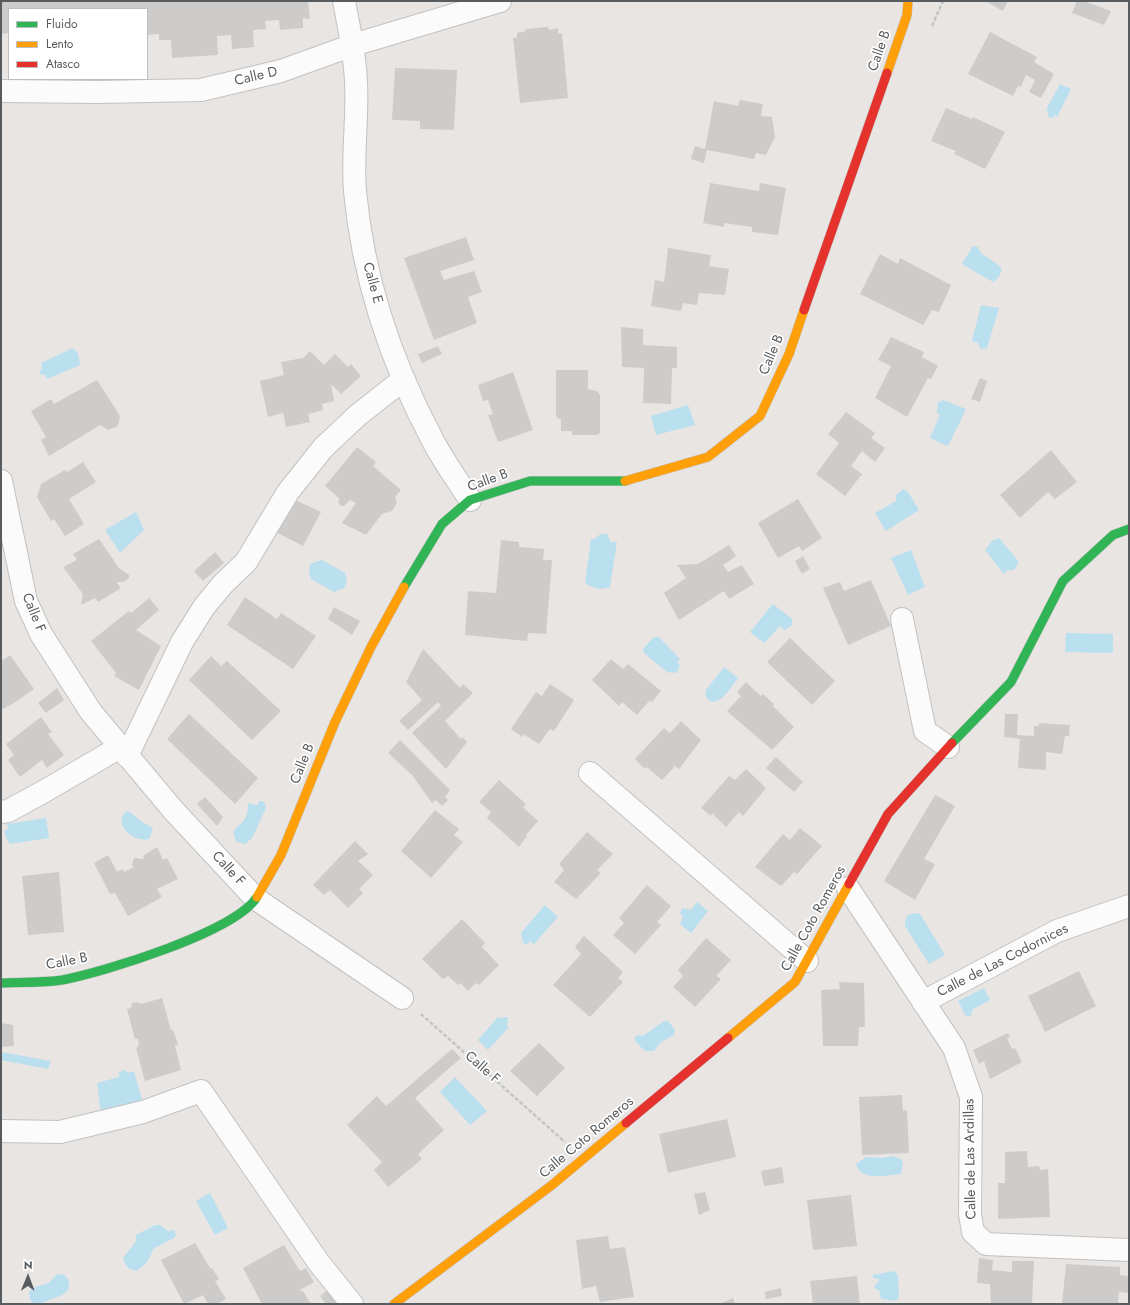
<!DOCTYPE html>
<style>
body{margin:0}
#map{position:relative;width:1130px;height:1305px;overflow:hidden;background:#e8e5e2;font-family:Jost,sans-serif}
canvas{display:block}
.frame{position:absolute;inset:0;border:2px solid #595c5f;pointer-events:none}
.legend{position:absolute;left:8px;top:8px;width:140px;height:72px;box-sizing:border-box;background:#fff;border:1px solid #bdbebf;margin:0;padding:5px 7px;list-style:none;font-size:12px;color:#595c5f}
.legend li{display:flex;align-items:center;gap:8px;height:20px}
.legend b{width:20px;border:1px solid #bdbebf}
.north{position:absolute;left:8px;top:1257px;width:40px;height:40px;-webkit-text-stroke:3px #fff;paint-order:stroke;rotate:1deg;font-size:11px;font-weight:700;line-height:16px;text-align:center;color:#595c5f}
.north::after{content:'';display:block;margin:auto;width:14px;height:18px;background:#595c5f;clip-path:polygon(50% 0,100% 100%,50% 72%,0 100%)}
</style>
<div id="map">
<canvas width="1130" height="1305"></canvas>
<div class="frame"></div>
<ul class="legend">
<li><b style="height:5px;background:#30b455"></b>Fluido</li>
<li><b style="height:5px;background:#ff9f0a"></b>Lento</li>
<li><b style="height:5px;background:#e5322d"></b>Atasco</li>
</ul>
<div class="north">N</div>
</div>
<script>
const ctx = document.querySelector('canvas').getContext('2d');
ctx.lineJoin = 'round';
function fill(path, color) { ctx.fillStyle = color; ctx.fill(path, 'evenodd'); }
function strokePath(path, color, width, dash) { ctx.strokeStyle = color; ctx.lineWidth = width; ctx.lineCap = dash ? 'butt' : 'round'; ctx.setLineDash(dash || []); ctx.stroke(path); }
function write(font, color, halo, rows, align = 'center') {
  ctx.font = font + ' Jost,sans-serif'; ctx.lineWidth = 3.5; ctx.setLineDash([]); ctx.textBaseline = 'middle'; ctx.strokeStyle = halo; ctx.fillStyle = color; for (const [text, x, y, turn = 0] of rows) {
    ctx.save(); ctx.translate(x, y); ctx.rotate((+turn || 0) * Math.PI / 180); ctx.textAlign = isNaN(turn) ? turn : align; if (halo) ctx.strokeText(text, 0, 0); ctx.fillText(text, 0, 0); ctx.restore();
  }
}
fill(new Path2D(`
 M1060 84 1071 89 1057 117 1055 115 1054 117 1050 118 1047 115 1049 112 1046 110Z
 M973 246 978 247 981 253 1001 267C1002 274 999 278 993 282L962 264Z
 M981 305 999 308 987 348 981 349 978 343 972 341Z
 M73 348 78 353 80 365 47 379 45 375 39 374 42 367 41 363Z
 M943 400 966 409 948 446 930 438 940 415 937 413 938 403Z
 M688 405 695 425 656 435 651 416Z
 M903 489 908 492 919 510 886 531 875 513 896 501V495Z
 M136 512 144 530 120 553 105 530Z
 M600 534H607L611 542H617L610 587C600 590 594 589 585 583L591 539H595Z
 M999 538 1019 562 1014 570H1008L1004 574 985 550 992 541Z
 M911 550 925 587 908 595 891 558Z
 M322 560 345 573 347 582 344 588 334 592 311 579 309 571 310 564Z
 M773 604 792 619V625L785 630 780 626 764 643 750 632Z
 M1066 633 1113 634V653L1065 652Z
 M654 637H659L680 659 677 662 680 666 676 673 670 672 668 673 644 653 643 649Z
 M724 667 738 678C732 685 721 706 710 701 706 699 705 695 706 690Z
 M259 801 264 802 266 808 252 838 245 844 237 842C229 829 238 828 244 820 248 815 248 809 248 803L258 805Z
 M127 811C134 813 134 816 139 820 144 824 148 824 153 829L149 839C134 843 111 824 127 811Z
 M46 818 49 838 10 844C8 839 4 838 5 830L8 829 7 824Z
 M697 902 708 911 691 933 680 924 683 917 680 913 682 908 691 910Z
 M545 905 558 917 533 945 531 941 527 944 523 943 521 933Z
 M914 913 920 914 945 955 929 964 905 926V920L908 915Z
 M984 988 990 1000 972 1010 971 1016 968 1017 965 1015 958 1001Z
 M498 1017 500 1019 503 1017H508L507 1026 509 1027 488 1050 478 1040Z
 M664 1021H668L675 1030 674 1035 660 1043 654 1051H645L635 1041V1037L638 1035 643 1036Z
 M1 1052 51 1061 48 1069 1 1060Z
 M124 1070 128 1073 134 1071 142 1100 101 1113 97 1083 119 1077V1072Z
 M455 1077 487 1111 470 1125 440 1092Z
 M892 1156 901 1159 903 1164 901 1174C886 1175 861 1182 856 1164L866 1157 882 1158Z
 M210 1193 228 1228 215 1235 196 1201Z
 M155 1225H160L168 1231 174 1230 176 1235 174 1238 153 1249C150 1259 146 1266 136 1271 129 1269 125 1267 123 1258L136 1241V1235Z
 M894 1271 898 1275 899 1298 895 1301 881 1299 879 1290 876 1289 874 1286 879 1281V1279L873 1278V1275Z
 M63 1274 68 1279 69 1286 68 1290 62 1295 39 1304H34L30 1300 29 1292 32 1288 49 1283 56 1275Z`), '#badfef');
fill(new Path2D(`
 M1 1H308L310 19 303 18V28L280 30 279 20 265 21 266 29 253 30 254 47 232 49 231 35 217 36 218 55 172 58 171 40H159V34L147 35V9H9V33L1 34Z
 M985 1H1008L1003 11Z
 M1077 1H1084L1111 11 1104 25 1072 13Z
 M548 27 549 30 558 28V34L562 33 568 98 520 103 513 38H517V33L526 31 525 29Z
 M990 32 1037 57 1034 62 1054 74 1041 98 1029 92 1035 80 1026 75 1021 87 1018 86 1013 96 968 74Z
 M395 68 457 70 454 130 420 129V121L392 120Z
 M740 100 763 104 761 116 772 117 775 137 766 155 756 153 754 159 707 150 704 163 691 159 695 146 705 149 714 101 738 106Z
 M946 108 972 119 973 117 1005 132 985 169 954 154 956 151 931 141Z
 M710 183 759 191 760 183 786 188 778 235 752 232V227L724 223V227L703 223Z
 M466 237 474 260 440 271 444 280 474 271 482 292 468 297 477 323 434 340 404 258Z
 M668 248 711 255 709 266 729 269 725 295 699 293 697 305 683 303 681 311 651 306 655 280 664 282Z
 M880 254 898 264 900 258 951 285 939 312 932 310 923 325 860 294Z
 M621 327 643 329V345L677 347V368H672L671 404 643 403 644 368 622 367Z
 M891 337 924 352 922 357 938 366 931 379 928 378 907 417 875 398 891 366 878 360Z
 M438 346 442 354 422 363 418 354Z
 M310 351 324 365 335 354 348 367 351 364 361 376 341 394 331 384 334 401 322 404 323 410 308 414 310 422 286 427 283 413 268 417 260 381 284 375 281 362 303 358Z
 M556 370H588V389L597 391 600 395V433L597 435H572V431H561V419L557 418 556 415Z
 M513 372 533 430 498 442 488 415 493 414 488 400 483 401 478 385Z
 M980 378 987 381 980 402 971 399Z
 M97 380 120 416 118 426 108 430 100 425 49 456 41 440 46 437 31 411 51 399 54 404Z
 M846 412 875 433 871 438 885 448 875 462 862 451 851 466 862 474 845 496 816 474 839 443 828 434Z
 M357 447 376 462 373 466 401 490 395 497 397 503 392 511 382 514 366 535 342 523 356 503 350 500 344 506H341L338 502 340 499 325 486Z
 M1051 450 1077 482 1055 499 1048 492 1020 518 1000 495Z
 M83 462 96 482 69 499 84 524 65 536 54 519 51 521 37 497 41 484 65 470 67 472Z
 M293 499 321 512 303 546 274 531Z
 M798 499 822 538 802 551 799 546 778 558 758 523Z
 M99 539 119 568 129 575V578L124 582H116L121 588 98 602 95 598 81 605 83 594 63 567 77 560 73 554Z
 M501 540 519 542V547L544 549 543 560H552L546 634 528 633 527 641 465 635 468 591 496 593Z
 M729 545 736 556 723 565 728 572 742 565 754 584 729 599 724 591 679 620 664 593 686 578 677 565 698 564Z
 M215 552 224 563 203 581 194 571Z
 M803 556 810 569 802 574 795 561Z
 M871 580 891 626 848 645 823 588 840 582 844 591Z
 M245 597 277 619 281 613 316 636 293 669 227 625Z
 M149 598 159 610 136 630 161 646 139 690 114 676 116 673 91 641 129 611 131 613Z
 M334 607 360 621 352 635 328 619Z
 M790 638 835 681 812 705 767 662Z
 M423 649 460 688 463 684 473 693 445 721 461 739 462 737 467 742 446 769 412 733 441 706 438 702 408 730 399 721 422 700 406 682Z
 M10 655 34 689 14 703 1 710V661Z
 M211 656 221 666 227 661 281 711 252 740 189 680Z
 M611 659 623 669 628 664 661 691 652 702 650 700 637 715 622 702 619 706 592 680Z
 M746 682 761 696 763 694 774 704 773 706 794 727 772 750 727 711 741 696 737 692Z
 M550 684 574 700 554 731 550 729 539 744 523 734 522 737 511 729 536 692 542 696Z
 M57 688 64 700 46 713 38 703Z
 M189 714 258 778 235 804 167 739Z
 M1005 714H1018L1017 735 1034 736V726H1039V723L1070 725 1069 736H1065L1062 754 1046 752V770L1018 768 1020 739 1004 737Z
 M41 717 52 732 48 734 64 755 47 768 42 760 20 777 8 760 14 755 6 744Z
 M681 721 701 740 679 769 675 766 662 780 647 767 645 769 635 759 664 728 670 733Z
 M400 740 450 790 445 797 448 800 442 806 436 800 432 803 412 775 388 753Z
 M776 757 803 782 794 792 766 768Z
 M746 769 766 788 743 816 739 812 726 827 712 813 711 816 701 808 729 776 735 780Z
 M499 780 526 804 523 807 538 821 526 835 527 836 519 847 487 818 491 812 479 802Z
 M935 795 955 806 924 859 935 864 915 900 884 881Z
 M205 797 223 817 217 826 197 804Z
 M435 810 459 829 454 835 463 842 431 878 401 851Z
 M800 828 822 846 797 874 794 872 781 886 755 867 783 834 790 840Z
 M587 832 613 854 597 870 601 873 576 899 554 882 564 870 559 864Z
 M355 841 368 854 358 861 373 875 359 889 363 893 348 908 330 890 324 895 313 885Z
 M157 847 163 860 167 858 178 879 157 889 162 897 128 916 115 893 110 894 94 863 108 855 117 872 123 869 124 872 134 867 132 865 134 858 144 859 143 856Z
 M59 872 64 932 28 935 22 876Z
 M647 885 671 906 657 922 661 925 635 954 613 935 624 923 619 918Z
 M462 919 485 943 482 947 499 965 479 985 476 983 468 991 461 983 458 985 448 976 443 979 422 959Z
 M584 936 623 972 618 978 623 982 590 1017 553 985 581 954 575 947Z
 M706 938 731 960 716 976 721 979 695 1007 673 987 683 976 678 970Z
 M1079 971 1096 1006 1045 1032 1028 996Z
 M839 982 864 983 865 1027H859L858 1046H823L821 990 840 989Z
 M162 998 171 1030H173L178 1044 175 1046 181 1070 145 1081 136 1048 139 1045 138 1039H135L127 1009 131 1008 132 1003 138 1002 141 1004Z
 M1 1023 13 1025 14 1046 1 1047Z
 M1008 1033 1010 1036 1007 1038 1012 1049 1015 1048 1022 1062 990 1079 984 1061 979 1064 973 1050Z
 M539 1043 565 1068 537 1096 510 1071Z
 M452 1049 461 1058 415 1098 444 1130 418 1154 422 1159 388 1187 374 1170 382 1162 347 1125 377 1096 386 1106Z
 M902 1095 903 1111 907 1110 909 1153 862 1155 859 1097Z
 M727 1119 736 1157 668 1173 659 1134Z
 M1027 1151 1028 1167 1039 1166 1040 1170 1048 1169 1050 1217 998 1219V1183H1005V1152Z
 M782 1167 784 1183 764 1186 761 1171Z
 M705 1192 710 1210 699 1215 694 1194Z
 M851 1195 857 1246 813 1250 807 1200Z
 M608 1236 610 1249 625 1247 634 1297 600 1302 596 1286 582 1289 576 1240Z
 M195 1243 210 1268H212L219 1279 215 1281 226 1299 217 1304H208L203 1295 184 1304 161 1260Z
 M284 1245 300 1271 306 1268 314 1282 300 1290 301 1292 303 1291 311 1304H262L243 1268Z
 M979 1258 993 1260 992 1270 1012 1272V1261H1034L1032 1304H991L990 1284 977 1283Z
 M1066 1264 1120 1267V1275L1129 1276V1293L1119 1292 1118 1304H1062Z
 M857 1276 860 1304H813L810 1281Z
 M333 1286 347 1304H326L320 1296Z
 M781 1288 782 1296 766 1299 765 1292Z
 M733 1298 735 1304H719Z`), '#cecccb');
const street = new Path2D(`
 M344 1C349 28 355 54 356 82 358 118 352 155 355 191 363 278 392 364 433 441 444 462 458 481 470 500
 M1 91 98 92 201 90 281 71 353 45 500 1
 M1 481 26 601 41 634 91 712 174 811 256 899 402 998
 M902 619 925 731 948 747
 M127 756 182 642 204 607 223 584 246 562 288 492 323 448 358 415 404 379
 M590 773 807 961
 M1 812 8 811 43 792 120 747
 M848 888 954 1048 971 1097 970 1214 973 1232 986 1244 1129 1250
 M923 1002 1057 931 1129 906
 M1 1131 60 1132 143 1112 201 1091 319 1263 352 1304`);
const fast = new Path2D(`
 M404 587 442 524 470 500 530 481H625
 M952 743 1011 682 1063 581 1113 535 1129 529
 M1 983C21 982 42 983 62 980 104 972 235 932 257 897`);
const slow = new Path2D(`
 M887 73 907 15 908 1
 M625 481 708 457 760 416 789 354 804 310
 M257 897 281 855 335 722 371 647 404 587
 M728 1038 795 982 849 884
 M394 1304 552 1185 626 1123`);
const jam = new Path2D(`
 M804 310 887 73
 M849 884 888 814 952 743
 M626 1123 728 1038`);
strokePath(street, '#c2c2c2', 24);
strokePath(fast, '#c2c2c2', 10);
strokePath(slow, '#c2c2c2', 10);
strokePath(jam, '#c2c2c2', 10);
strokePath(new Path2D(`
 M932 26 943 1
 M421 1014 565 1142`), '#c2c6c4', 2.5, [4, 2]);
strokePath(street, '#fcfbfb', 22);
strokePath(fast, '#30b455', 9);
strokePath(slow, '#ff9f0a', 9);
strokePath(jam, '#e5322d', 9);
write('14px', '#595c5f', '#fff', [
 ["Calle B",880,51,-71],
 ["Calle D",256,77,-13],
 ["Calle E",372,283,75],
 ["Calle B",772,355,-67],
 ["Calle B",488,481,-20],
 ["Calle F",33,613,68],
 ["Calle B",303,764,-68],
 ["Calle F",228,869,47],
 ["Calle Coto Romeros",814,919,-61],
 ["Calle de Las Codornices",1003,961,-27],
 ["Calle B",67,962,-11],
 ["Calle F",482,1068,41],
 ["Calle Coto Romeros",587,1138,-40],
 ["Calle de Las Ardillas",971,1159,-91]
]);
</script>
